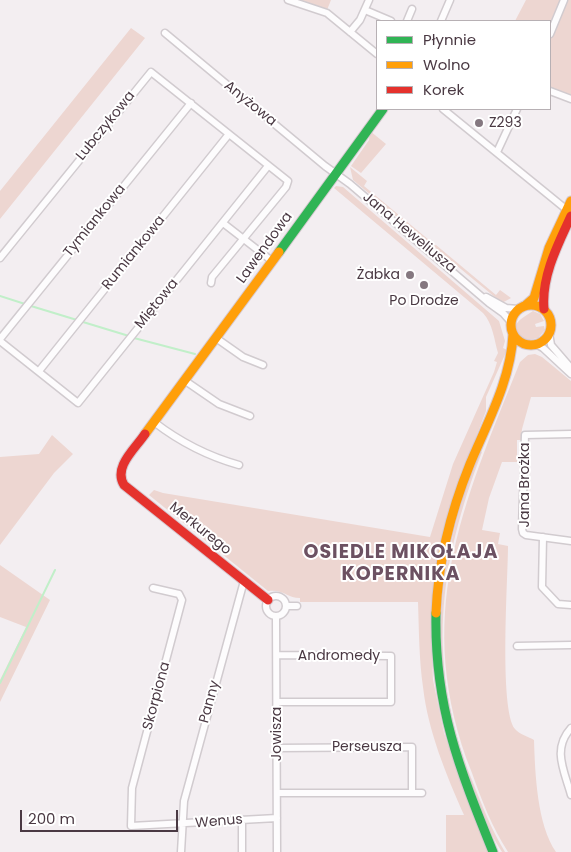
<!DOCTYPE html>
<meta charset="utf-8">
<style>
body{margin:0}
#map{position:relative;width:571px;height:852px;overflow:hidden;background:#f3eef1;font-family:Poppins,sans-serif}
canvas{display:block}
.legend{position:absolute;left:376px;top:20px;width:175px;height:90px;box-sizing:border-box;background:#fff;border:1px solid #b7b0b4;margin:0;padding:6px 9px;list-style:none;font-size:15px;color:#4a3943}
.legend li{display:flex;align-items:center;gap:10px;height:25px}
.legend b{width:25px;border:1px solid #b7b0b4}
.scale{position:absolute;left:20px;top:810px;width:158px;height:22px;box-sizing:border-box;border:2px solid #4a3943;border-top:0;padding-left:6px;font-size:15px;line-height:18px;white-space:nowrap;color:#4a3943;-webkit-text-stroke:4px #fff;paint-order:stroke}
</style>
<div id="map">
<canvas width="571" height="852"></canvas>
<ul class="legend">
<li><b style="height:6px;background:#30b455"></b>Płynnie</li>
<li><b style="height:6px;background:#ff9f0a"></b>Wolno</li>
<li><b style="height:6px;background:#e5322d"></b>Korek</li>
</ul>
<div class="scale">200 m</div>
</div>
<script>
const ctx = document.querySelector('canvas').getContext('2d');
ctx.lineJoin = 'round';
function fill(path, color) { ctx.fillStyle = color; ctx.fill(path, 'evenodd'); }
function strokePath(path, color, width, dash) { ctx.strokeStyle = color; ctx.lineWidth = width; ctx.lineCap = dash ? 'butt' : 'round'; ctx.setLineDash(dash || []); ctx.stroke(path); }
function write(font, color, halo, rows, align = 'center') {
  ctx.font = font + ' Poppins,sans-serif'; ctx.lineWidth = 4; ctx.setLineDash([]); ctx.textBaseline = 'middle'; ctx.strokeStyle = halo; ctx.fillStyle = color; for (const [text, x, y, turn = 0] of rows) {
    ctx.save(); ctx.translate(x, y); ctx.rotate((+turn || 0) * Math.PI / 180); ctx.textAlign = isNaN(turn) ? turn : align; if (halo) ctx.strokeText(text, 0, 0); ctx.fillText(text, 0, 0); ctx.restore();
  }
}
fill(new Path2D(`
 M298 0H331L327 10Z
 M526 0H560L550 23 515 21Z
 M567 0H571V96L550 89V39Z
 M131 28 145 38 0 219V191Z
 M370 131 386 144 361 173 351 166 369 140Z
 M350 167 367 181 364 186 429 240 428 243 353 180Z
 M336 186 343 187 499 321 505 341 503 348 507 350 486 397V411L458 484 444 532 436 572 431 631 433 680 444 733 488 852H446V815H464C446 774 428 731 423 687 419 659 419 630 418 602H300V598C287 598 284 589 268 591L149 495 154 490 163 493 430 537 453 464 494 372 497 362 494 361 498 353C494 339 493 324 483 313L334 188Z
 M436 245 496 295 500 290 511 298 502 303 433 246Z
 M533 311 540 314 544 321 535 324 536 327 544 326 545 330 538 338 524 341C505 326 521 319 533 311Z
 M535 354 542 357 571 381V397H531L522 429 521 440H517V462H502L489 498 482 530 500 533 498 544 508 546C508 578 499 708 515 729 519 734 529 737 534 740 535 773 537 825 556 852H508C492 827 482 801 472 773 411 618 462 506 520 362L528 355Z
 M52 435 73 454 54 473 0 545V457L39 454Z
 M479 451 482 452C438 566 426 665 472 780 482 805 491 829 505 852H502C487 829 477 803 467 776 425 663 437 562 479 451Z
 M0 565 50 600 0 702V680L26 627 0 617Z`), '#edd6d1');
strokePath(new Path2D(`
 M0 296 25 304
 M31 306 77 320
 M83 322 129 336
 M134 338 195 354
 M0 683 55 570`), '#c1efc9', 2);
const street = new Path2D(`
 M288 0 327 13 377 54
 M365 10 391 21
 M407 21 412 9
 M441 21 450 0
 M350 32 360 20 369 0
 M165 33 325 166 350 184 489 303 503 313 511 322
 M550 34 564 0
 M550 91 571 99
 M443 109 567 210
 M497 152 517 109
 M223 223 272 261
 M0 258 151 72 288 181 286 187 212 277 211 283
 M486 297 506 308 518 309
 M549 333 551 345 571 368
 M216 338 243 357 263 365
 M0 339 191 103
 M0 341 78 403 268 166
 M536 344 543 348 571 374
 M39 371 229 134
 M184 380 219 404 250 416
 M154 422C180 442 207 456 239 465
 M571 434 525 435 522 529 523 533 526 535 571 541
 M543 537 542 587 558 604 571 605
 M153 588 179 594 182 600 132 788 131 826 277 818
 M266 606a10 10 0 1 1 20 0a10 10 0 1 1-20 0Z
 M286 606H297
 M276 616 277 852
 M517 646 571 645
 M277 655 391 656V702H277
 M571 728C552 749 564 770 571 795
 M277 748 412 747V793
 M277 793H422
 M242 820V852
 M181 852 184 801 244 581`);
const fast = new Path2D(`
 M279 252 383 109
 M436 613C434 705 459 768 493 852`);
const slow = new Path2D(`
 M526 305 534 298 549 248 571 201
 M511 325a20 20 0 1 1 40 0a20 20 0 1 1-40 0Z
 M145 434 279 252
 M436 613C438 562 451 511 470 464 487 423 511 380 513 334`);
const jam = new Path2D(`
 M544 309C541 277 558 244 571 216
 M145 434C135 449 113 467 124 485L268 600`);
strokePath(street, '#d1cbcf', 9);
strokePath(fast, '#d6c9d0', 11);
strokePath(slow, '#d6c9d0', 11);
strokePath(jam, '#d6c9d0', 11);
strokePath(street, '#fdfcfd', 6);
strokePath(fast, '#30b455', 9);
strokePath(slow, '#ff9f0a', 9);
strokePath(jam, '#e5322d', 9);
for (const [x, y, r, color] of [
 [479,123,5,"#857880"],
 [410,275,5,"#857880"],
 [424,285,5,"#857880"]
]) { const dot = new Path2D(); dot.arc(x, y, r, 0, 2 * Math.PI); ctx.fillStyle = color; ctx.fill(dot); strokePath(dot, '#fff', 2); }
write('14px', '#4a3943', '#fff', [
 ["Anyżowa",250,104,39],
 ["Lubczykowa",106,126,-51],
 ["Tymiankowa",95,221,-51],
 ["Jana Heweliusza",409,233,40],
 ["Lawendowa",265,248,-54],
 ["Rumiankowa",134,253,-51],
 ["Miętowa",157,304,-51],
 ["Jana Brożka",525,485,-90],
 ["Merkurego",200,529,39],
 ["Andromedy",339,656],
 ["Skorpiona",157,696,-75],
 ["Panny",210,702,-75],
 ["Jowisza",277,734,-90],
 ["Perseusza",367,747],
 ["Wenus",219,822,-5]
]);
write('14px', '#4a3943', '#fff', [
 ["Z293",489,123],
 ["Żabka",400,275,"right"],
 ["Po Drodze",424,301,"center"]
], 'left');
ctx.letterSpacing = '1px';
write('bold 19px', '#6c5162', '#fff', [
 ["OSIEDLE MIKOŁAJA",401,553],
 ["KOPERNIKA",401,575]
]);
ctx.letterSpacing = '0px';
</script>
